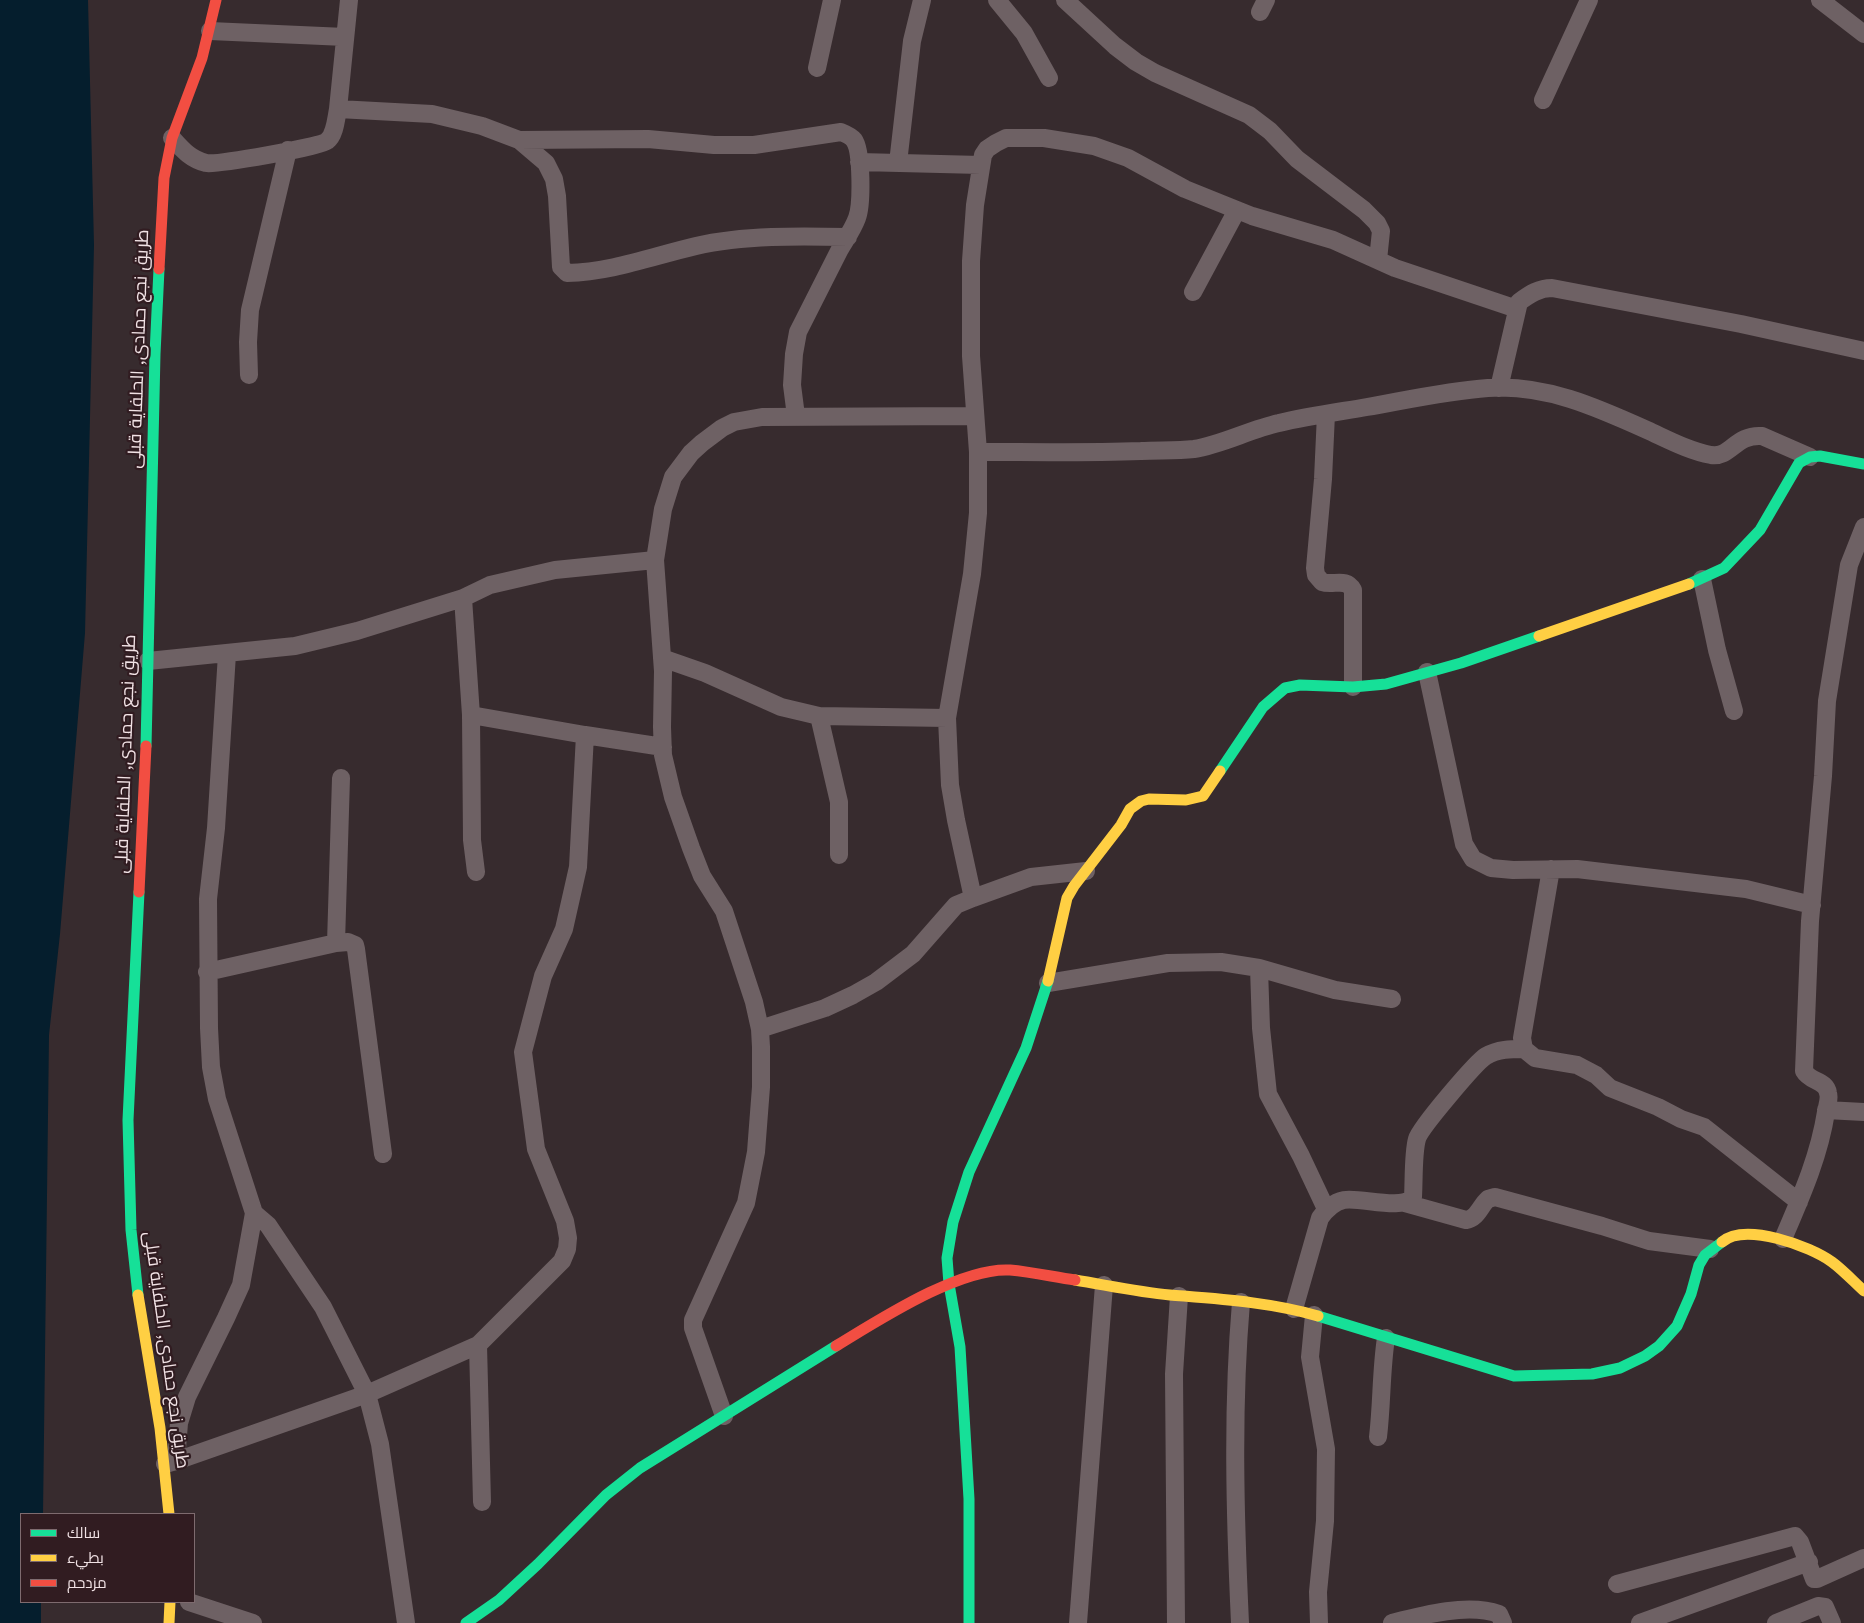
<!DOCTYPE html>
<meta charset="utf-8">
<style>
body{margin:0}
#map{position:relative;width:1864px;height:1623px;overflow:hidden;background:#372b2e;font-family:"Libre Baskerville",Cairo,serif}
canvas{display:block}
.legend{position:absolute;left:20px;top:1513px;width:175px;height:90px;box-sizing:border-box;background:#311c21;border:1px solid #7e6b6f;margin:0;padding:6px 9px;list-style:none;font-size:15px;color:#f1e2e5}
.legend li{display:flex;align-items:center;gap:10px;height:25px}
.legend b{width:25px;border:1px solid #7e6b6f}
</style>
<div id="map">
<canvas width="1864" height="1623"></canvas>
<ul class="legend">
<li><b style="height:6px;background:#16e098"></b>سالك</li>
<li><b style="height:6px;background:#ffcf43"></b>بطيء</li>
<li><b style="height:6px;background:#f24e42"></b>مزدحم</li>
</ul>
</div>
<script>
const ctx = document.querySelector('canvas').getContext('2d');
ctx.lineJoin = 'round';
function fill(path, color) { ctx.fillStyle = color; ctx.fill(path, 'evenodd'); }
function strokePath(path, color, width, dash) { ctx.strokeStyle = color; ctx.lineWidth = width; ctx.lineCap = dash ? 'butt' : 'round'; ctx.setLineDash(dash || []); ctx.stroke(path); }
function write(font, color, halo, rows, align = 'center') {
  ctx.font = font + ' "Libre Baskerville",Cairo,serif'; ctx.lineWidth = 4.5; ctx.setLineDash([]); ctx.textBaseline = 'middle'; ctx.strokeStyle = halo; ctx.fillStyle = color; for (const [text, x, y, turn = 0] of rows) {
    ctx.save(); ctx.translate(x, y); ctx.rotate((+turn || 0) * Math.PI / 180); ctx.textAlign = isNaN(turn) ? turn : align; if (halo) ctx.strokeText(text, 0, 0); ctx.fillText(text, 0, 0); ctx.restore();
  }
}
fill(new Path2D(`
 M0 0H88L94 245 85 633 60 934 49 1035 43 1514H21V1602H41V1623H0Z`), '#051e2d');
strokePath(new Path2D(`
 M349 0 338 109 432 114 482 126 519 140 546 163 554 179 557 196 561 267 567 273C612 272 653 256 696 246 743 235 800 236 848 237
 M997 0 1024 33 1049 78
 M1065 0 1115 46 1136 62 1155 73 1249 115 1270 131 1297 159 1364 210 1377 223 1381 231 1378 260
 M1820 0 1864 34
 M1260 12 1266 0
 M210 31 345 37
 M817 68 832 0
 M1543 100 1589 0
 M172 138C182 149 190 159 206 163 217 165 320 147 327 141 335 135 336 119 338 109
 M519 140 648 139 714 145H754L841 132C846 134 851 136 854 140 862 151 862 205 857 218 853 229 846 239 840 249L798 332 794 354 792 385 796 416
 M859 162 981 165
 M898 163 912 41 922 0
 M1193 292 1237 210
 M249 375 248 342 250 310 288 150
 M1499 388 1519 302C1530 294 1539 288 1552 288L1741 324 1864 351
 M1326 414 1323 479 1315 568 1316 575 1322 582C1333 586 1346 577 1353 590V687
 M978 452C1032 452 1086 453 1141 451 1158 450 1176 451 1194 449 1221 445 1251 429 1279 423 1308 416 1338 412 1367 407 1407 400 1447 391 1488 388 1545 384 1596 407 1647 430 1667 439 1689 451 1711 455 1731 458 1735 434 1762 436L1810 457
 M1702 579 1717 650 1734 711
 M463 598 471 715 585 735
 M662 658 705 673 781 707 819 716 947 718
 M148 661 295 646 357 631 463 598 490 585 555 570 655 560
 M1427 672 1464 844 1473 859 1491 868 1513 870 1577 869 1746 889 1812 905
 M471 715 472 840 476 872
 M819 716 839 802V855
 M1551 869 1522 1038 1524 1049 1535 1058 1577 1065 1596 1075 1610 1088 1658 1107 1681 1119 1704 1127 1799 1202
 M973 898 956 820 950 785 947 718 972 574 978 513V452L971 356V261L975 205 983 155 987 149 996 143 1006 138H1044L1094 146 1128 158 1185 189 1252 216 1333 240 1395 268 1517 309
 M336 943 348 942 355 945 356 949 383 1154
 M1259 968 1261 1028 1268 1094 1301 1156 1326 1209
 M207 972 336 943 341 778
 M1048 983 1168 963 1221 962 1259 968 1335 990 1392 999
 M760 1029 825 1008 853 995 876 982 913 954 956 905 973 898 1031 877 1086 871
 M1826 1110 1864 1112
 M1405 1203 1466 1220C1478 1218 1480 1206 1488 1199L1495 1197 1602 1226 1649 1241 1710 1249
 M254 1213 268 1225 323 1307 367 1394 380 1444 406 1623
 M1783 1239C1801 1197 1819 1157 1826 1112 1827 1106 1830 1099 1828 1093 1826 1080 1810 1082 1804 1071L1810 921 1823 776 1827 701 1849 565 1864 527
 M1294 1309 1320 1218C1326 1210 1333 1202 1344 1200 1361 1197 1403 1211 1413 1197 1414 1180 1413 1153 1417 1139 1420 1128 1476 1062 1486 1056 1498 1049 1511 1049 1524 1049
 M1314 1315 1310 1357 1326 1449 1325 1521 1318 1592 1319 1623
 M478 1345 482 1502
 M724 1416 693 1328V1320L746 1203 756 1152 761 1087V1047L760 1029 754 1002 724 911 702 876 691 848 673 797 663 755 662 727 663 671 655 560 663 509 673 477 691 453 702 443 722 428 734 422 762 417 975 416
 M1378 1437C1382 1404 1381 1370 1386 1338
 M176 1461 179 1423 187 1397 226 1318 241 1285 254 1213 217 1099 211 1067 209 1028 208 899 216 828 227 654
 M165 1464 176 1461 367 1394 478 1345 562 1261 567 1249 568 1238 565 1221 536 1149 523 1052 543 976 564 929 578 867 585 735 663 747
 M1617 1584 1795 1536 1800 1542 1814 1579H1817L1864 1558
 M189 1602 253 1623
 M1078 1623 1104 1285
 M1176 1623 1174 1374 1179 1296
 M1240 1623C1235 1516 1232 1409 1241 1302
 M1392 1623C1423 1615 1468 1603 1499 1614L1503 1623
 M1640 1623 1809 1562
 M1776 1623 1818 1606 1825 1607 1832 1623`), '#6e6164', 18);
strokePath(new Path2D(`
 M1689 584 1724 568 1760 530 1799 463 1810 457 1820 456 1864 464
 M146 746 155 354 159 269
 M1220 771 1263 707 1285 688 1300 685 1353 687 1386 684 1461 663 1539 636
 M138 1295 131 1230 128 1120 139 892
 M1318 1316 1514 1376 1592 1374 1620 1368 1645 1356 1659 1346 1677 1326 1691 1294 1699 1265 1705 1255 1722 1242
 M466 1623 499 1600 538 1564 606 1495 640 1468 836 1346
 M969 1623V1499L960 1347 949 1284 947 1258 953 1222 969 1172 1026 1048 1048 981`), '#16e098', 11);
strokePath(new Path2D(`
 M1539 636 1689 584
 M1048 981 1067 898 1074 886 1121 825 1130 809 1141 801 1149 799 1186 800 1203 796 1220 771
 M1722 1242C1745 1222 1810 1246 1832 1262 1843 1270 1854 1282 1864 1291
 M1075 1280C1106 1285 1138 1292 1170 1295 1219 1299 1270 1302 1318 1316
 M138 1295 160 1428 169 1514
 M169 1623 170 1602`), '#ffcf43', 11);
strokePath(new Path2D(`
 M159 269 164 178 172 138 202 58 216 0
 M139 892 146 746
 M836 1346C879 1320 960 1267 1010 1270 1032 1272 1054 1277 1075 1280`), '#f24e42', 11);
write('18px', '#f1e2e5', '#311c21', [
 ["طريق نجع حمادى, الحلفاية قبلى",139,349,-88],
 ["طريق نجع حمادى, الحلفاية قبلى",126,754,-88],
 ["طريق نجع حمادى, الحلفاية قبلى",166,1350,82]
]);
</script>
